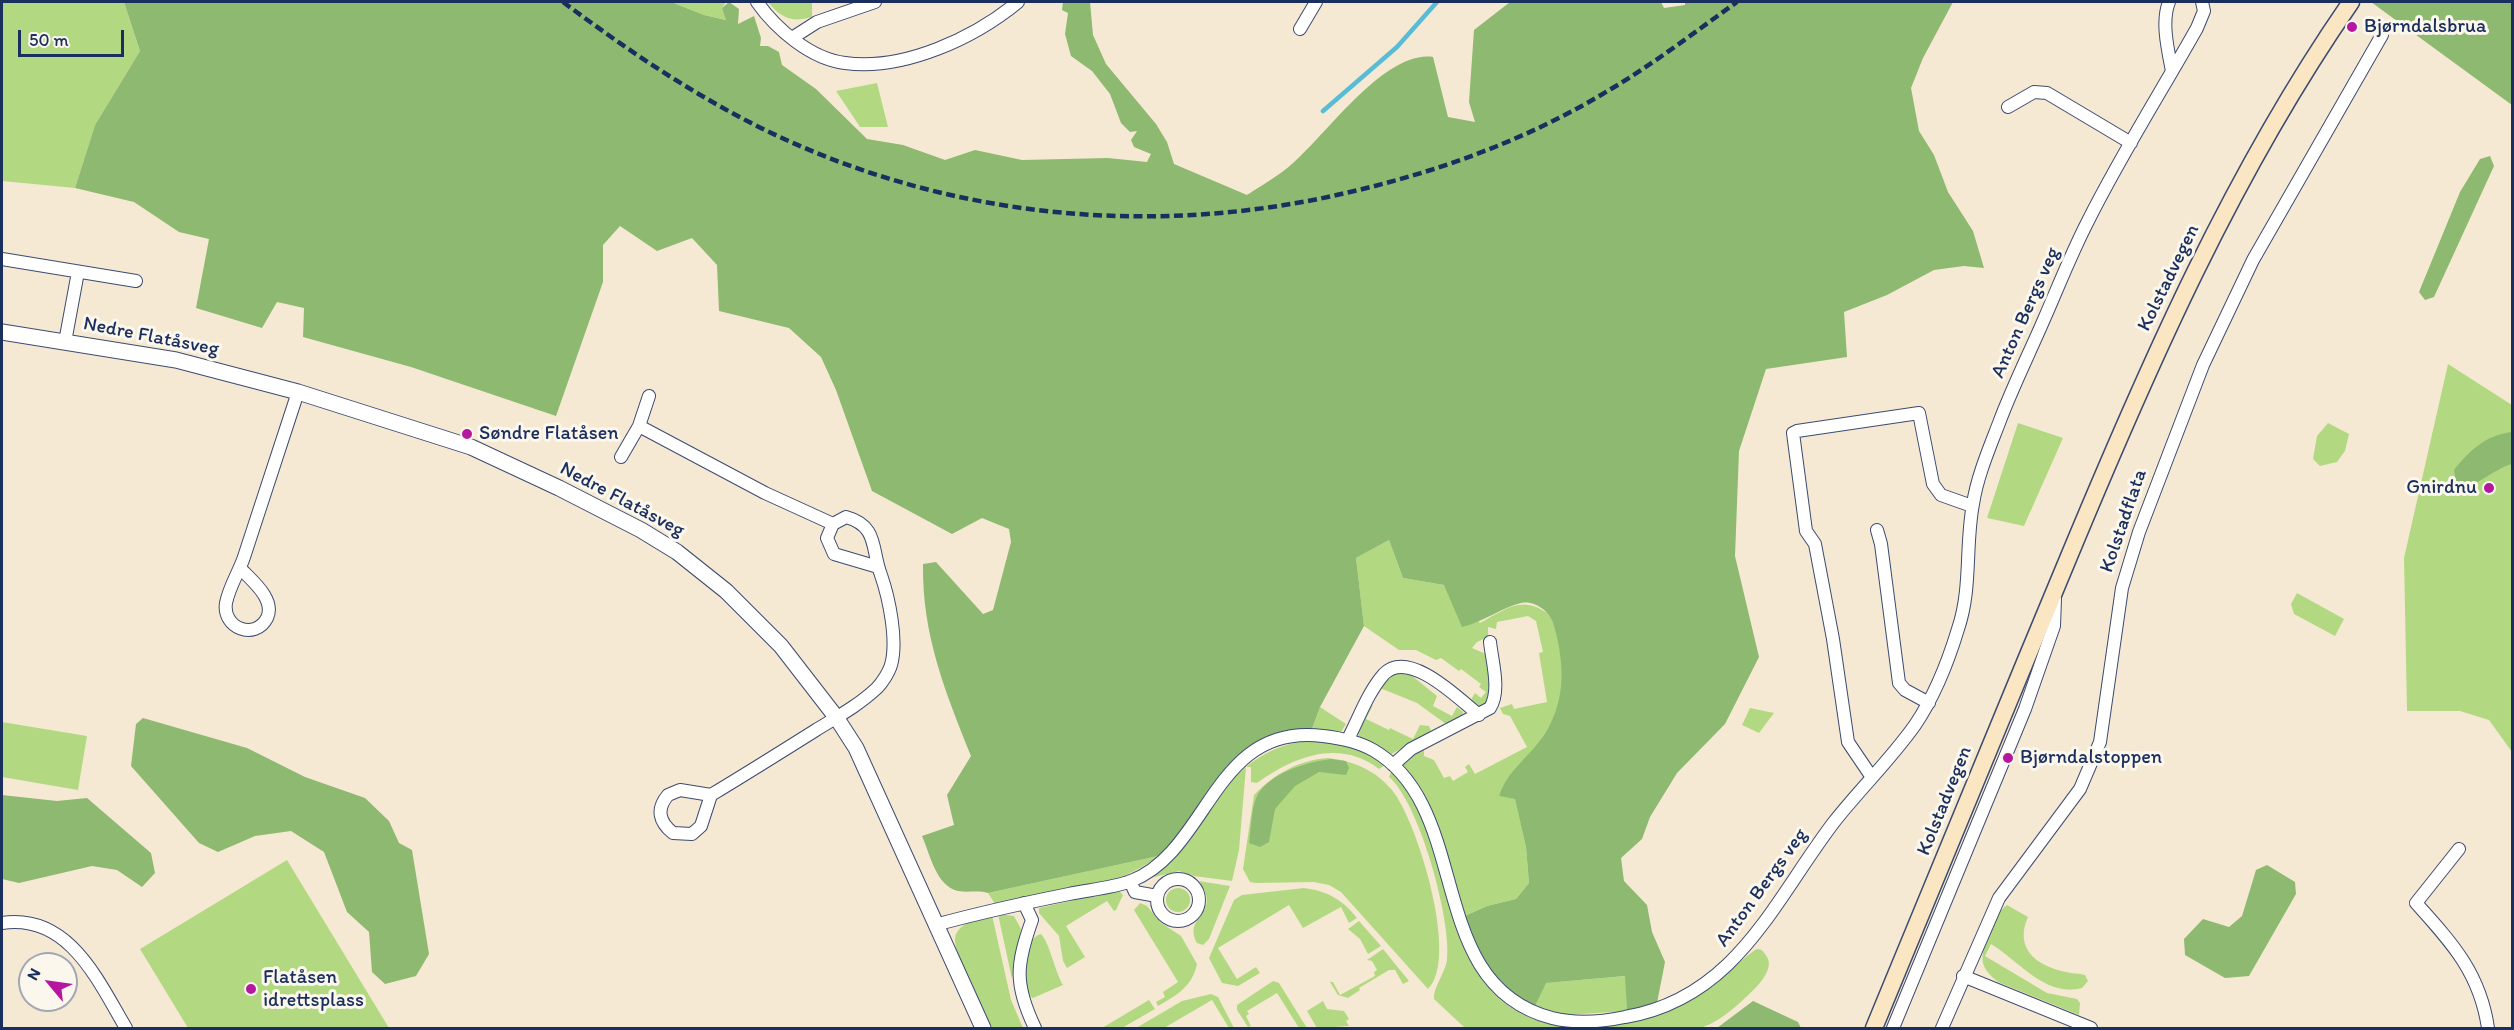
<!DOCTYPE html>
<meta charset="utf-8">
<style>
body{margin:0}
#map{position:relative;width:2514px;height:1030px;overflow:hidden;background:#f6e9d3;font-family:Itim,sans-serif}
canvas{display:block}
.frame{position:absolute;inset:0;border:3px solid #1b2f5e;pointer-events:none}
.north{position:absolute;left:18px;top:952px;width:60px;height:60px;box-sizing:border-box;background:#fbf7ec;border:2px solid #a1a7b3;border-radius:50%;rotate:299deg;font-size:16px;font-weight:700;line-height:24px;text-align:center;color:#1b2f5e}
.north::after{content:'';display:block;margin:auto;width:21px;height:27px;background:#b5179e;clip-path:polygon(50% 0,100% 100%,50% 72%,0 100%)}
.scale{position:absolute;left:18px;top:30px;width:106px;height:27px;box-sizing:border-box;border:3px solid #1b2f5e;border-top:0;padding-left:8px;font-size:18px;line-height:21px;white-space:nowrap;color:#1b2f5e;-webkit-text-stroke:4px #fbf7ec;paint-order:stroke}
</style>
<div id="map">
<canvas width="2514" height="1030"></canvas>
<div class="frame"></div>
<div class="north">N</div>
<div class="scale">50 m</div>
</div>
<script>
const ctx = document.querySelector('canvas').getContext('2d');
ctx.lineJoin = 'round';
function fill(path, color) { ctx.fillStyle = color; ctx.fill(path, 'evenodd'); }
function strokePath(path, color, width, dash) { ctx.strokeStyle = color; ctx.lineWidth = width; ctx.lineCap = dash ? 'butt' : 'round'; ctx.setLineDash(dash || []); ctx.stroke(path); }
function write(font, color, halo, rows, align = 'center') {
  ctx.font = font + ' Itim,sans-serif'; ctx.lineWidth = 6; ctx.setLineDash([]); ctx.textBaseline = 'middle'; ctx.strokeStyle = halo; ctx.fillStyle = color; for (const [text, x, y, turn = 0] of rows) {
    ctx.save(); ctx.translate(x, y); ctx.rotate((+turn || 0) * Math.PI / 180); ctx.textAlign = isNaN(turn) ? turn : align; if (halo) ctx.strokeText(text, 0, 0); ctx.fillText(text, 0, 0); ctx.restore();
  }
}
fill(new Path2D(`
 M2 2H124L140 51 95 125 75 188 2 181Z
 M671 2H726L722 8 727 20 704 15Z
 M768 2 812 3V17C792 23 781 18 768 2Z
 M877 83 888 127H860L836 91Z
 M2448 364 2512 405V752L2489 720 2460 711H2407L2404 558Z
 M2018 423 2063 438 2024 526 1987 518Z
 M2328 423 2349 434 2345 451 2337 462 2320 466 2313 459 2317 436Z
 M1389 540 1403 578 1444 585 1480 623C1508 608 1523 594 1551 616 1557 635 1566 669 1563 689 1557 728 1521 764 1499 796L1515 798 1526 847 1529 883 1516 899 1487 906 1465 916 1426 800 1403 765 1404 760 1424 748V756L1434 760 1444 778 1450 776 1453 781 1468 772 1465 767 1469 764 1475 774 1527 747 1510 716 1503 714 1500 708 1512 704 1514 709 1547 702 1539 653 1543 652 1536 621 1528 616 1497 622 1496 629 1488 627V637L1477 642 1472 648 1488 655C1491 674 1498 696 1479 708L1469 703 1475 693 1481 698 1486 692 1479 687 1481 684 1461 669 1459 671 1441 658 1436 660 1416 650H1399L1364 626 1356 558Z
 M2297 593 2344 619 2335 636 2294 614 2291 604Z
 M1395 673 1411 675 1437 696 1433 706 1452 716 1457 707 1463 712 1462 718 1446 724 1417 703 1380 688Z
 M1373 705 1366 719 1389 730 1390 728 1413 739 1420 725 1429 726 1431 731 1390 755 1358 736 1369 706Z
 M1320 707 1346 724 1341 732 1312 729Z
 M1750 708 1774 713 1759 733 1742 725Z
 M2 722 87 736 78 790 2 777Z
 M1317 740C1343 745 1365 748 1385 765L1379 769C1339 738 1293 757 1257 783L1251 782V767H1246L1239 850 1232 881 1194 876 1179 871 1146 879C1209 832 1225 744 1317 740Z
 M1328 758C1354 761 1375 770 1392 790 1417 820 1460 959 1428 989L1341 892 1329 885 1314 882 1256 883 1250 882 1243 869 1254 795C1274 774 1299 760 1328 758Z
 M1391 772C1466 842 1428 999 1554 1025 1607 1030 1670 1017 1713 986 1721 980 1752 949 1758 949 1761 949 1764 952 1765 954 1778 968 1755 989 1745 998 1734 1009 1715 1024 1700 1028 1684 1030 1654 1028 1637 1028 1580 1028 1522 1028 1465 1028L1434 999C1433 988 1445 973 1447 960 1452 921 1419 802 1389 777Z
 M1158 856C1117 890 1047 893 995 904L988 893Z
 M287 860 389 1028H188L140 949Z
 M1199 881 1230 886 1209 939 1203 945 1197 943C1182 915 1223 916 1199 881Z
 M1304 888C1328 891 1343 900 1357 918L1349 923 1341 907 1303 928 1289 905 1218 948 1237 979 1256 967 1260 973 1238 986 1222 983 1209 958 1234 900 1242 895Z
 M1166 900a12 12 0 1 1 24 0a12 12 0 1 1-24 0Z
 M1118 890 1123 895 1116 910 1114 911 1107 901 1066 926 1085 957 1067 968 1063 961 1059 936 1039 913V908Z
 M1140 903 1147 906 1160 922 1181 936 1197 964C1192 987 1177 995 1158 1006L1156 1002 1165 997 1163 992 1178 982 1134 910Z
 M2007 905 2028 917C2014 948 2036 966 2066 972 2072 974 2079 973 2085 975L2088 981 2082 988C2046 998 2019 961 1991 944L1985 956 2047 993 2077 999 2080 1003 2079 1015 1998 982C1991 976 1985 971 1983 963 1980 948 1994 913 2007 905Z
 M998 914 1014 916 1021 929 1012 979Z
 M992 915 1011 1000 1023 1028H992C984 1011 949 950 956 934 963 921 979 918 992 915Z
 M1359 921 1381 946 1368 954 1360 939 1348 929Z
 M1041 934C1050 944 1054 969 1063 985L1033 998 1029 996C1025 981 1021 939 1041 934Z
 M1383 949 1409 981 1403 984 1395 970H1389L1359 988 1360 990 1348 998 1338 995 1330 982H1333L1340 995 1375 976 1374 972 1377 970 1372 961 1367 960Z
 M1626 976 1627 1011 1568 1015 1535 1006 1545 983Z
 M1273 981 1279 983 1307 1028H1299L1277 993 1247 1011 1249 1014 1246 1016 1251 1026 1248 1027 1237 1010V1005Z
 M1211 994 1218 997 1234 1028H1229L1212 1000 1164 1028H1136L1182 1001Z
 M1149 1000 1155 1009 1122 1028H1102Z
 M1323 1001 1327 1009 1344 1011 1349 1019 1346 1021 1349 1026 1317 1028 1307 1011Z`), '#b2d982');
fill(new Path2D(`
 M124 2H671L704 15 726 20 722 8 729 2 739 9 738 24 754 16 761 38 760 46H768L779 52 782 65 816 89 867 139 903 145 945 160 975 150 1022 160 1108 158 1147 162 1151 154 1134 147 1131 140 1137 131 1130 132 1121 123 1110 94 1092 71 1071 56 1065 34 1068 13 1062 10 1063 2H1090L1093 35 1106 64 1156 124 1167 142 1174 164 1247 195C1262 185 1280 175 1293 163 1327 134 1385 50 1433 57L1448 117 1475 122 1469 102 1474 30 1510 2H1661L1664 8 1685 5V2H1953L1923 58 1911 88 1919 131 1934 155 1948 192 1973 231 1984 268 1964 266 1934 270 1887 295 1844 312 1847 357 1766 369 1739 451 1735 556 1759 657 1725 724 1677 773 1650 817 1642 839 1621 858 1624 881 1647 905 1652 932 1665 962 1657 1003 1627 1011 1625 976 1546 983 1535 1006C1493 985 1480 958 1465 916L1487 906 1516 899 1529 883 1526 847 1515 799 1499 796C1506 775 1520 764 1534 748 1566 711 1567 669 1553 623 1550 612 1535 600 1521 603 1503 607 1483 622 1462 627L1444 585 1403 578 1389 540 1356 558 1364 626 1320 707 1312 729C1212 740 1219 801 1158 856L988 893C978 890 968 893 958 891 936 886 930 854 922 836L954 825 947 795 971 756C945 691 922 635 923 564L936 562 983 614 993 610 1011 542 1009 529 982 518 952 534 872 491 836 390 821 357 789 328 719 311 717 265 692 238 657 251 620 226 603 245V282L556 416 411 367 303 337 304 308 277 302 262 328 196 308 209 239 179 232 134 202 75 188 95 125 140 51Z
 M2371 2H2512V105Z
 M2490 156 2494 166 2434 297 2425 300 2419 292 2460 192 2480 159Z
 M2512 432V464C2493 469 2476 488 2457 489L2454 470C2470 450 2486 435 2512 432Z
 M143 718 247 748 305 777 365 798 389 821 399 843 412 850 429 954 416 976 385 984 372 972 369 932 347 912 324 852 291 831 255 836 218 852 199 843 131 766 136 724Z
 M1331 759 1346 761 1349 768 1346 775 1319 772 1295 786 1275 809 1269 842 1260 847 1249 843C1251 829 1251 809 1257 796 1269 773 1307 762 1331 759Z
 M2 795 57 801 87 798 151 853 155 873 142 887 117 870 92 866 19 883 2 879Z
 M2267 865 2295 882 2296 894 2249 976 2225 978 2185 955 2184 939 2203 919 2229 927 2242 916 2256 870Z
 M1753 1001 1798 1022 1801 1028H1717Z`), '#8db970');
strokePath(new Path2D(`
 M1323 111 1397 47 1437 2`), '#59bcd7', 4.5);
const minor = new Path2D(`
 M757 2C776 29 811 59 845 63 904 71 974 38 1018 2
 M2169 2C2161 22 2168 50 2172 71
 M1300 29 1316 2
 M792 38 817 22 875 2
 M2008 107 2034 92 2047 93 2131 143
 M2 259 136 281
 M65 342 78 272
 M639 426 649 396
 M621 457 639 426 765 493 833 524
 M1877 530 1881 544 1899 683 1905 690 1929 703
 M240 568C251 580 276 599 267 618 255 641 222 628 226 603 229 587 239 572 244 557 262 502 280 447 298 392
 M1348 739C1359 718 1368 692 1384 674 1409 648 1460 700 1479 715
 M1393 765 1411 749 1490 708C1501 691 1492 661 1490 642
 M1871 776 1848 742 1833 639 1815 544 1806 531 1793 433 1797 431 1919 413 1933 484 1941 495 1972 506
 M711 795 701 826 692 834 673 833C659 822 656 809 668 795L680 790 711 795C746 774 781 752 816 730 837 717 859 705 877 688 882 683 889 672 891 665 898 641 889 598 881 575 871 550 879 526 846 517L833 524 827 538 834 554 878 567
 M2459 849 2416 903C2452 943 2480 973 2488 1028
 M1157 900a21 21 0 1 1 42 0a21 21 0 1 1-42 0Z
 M1130 881 1135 892 1157 896
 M1024 903 1032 920C1016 965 1014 984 1035 1028
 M2 923C69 913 98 981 126 1028
 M935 925C979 913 1024 903 1069 894 1088 890 1112 888 1131 881 1210 850 1213 722 1323 736 1340 738 1357 741 1373 750 1475 809 1422 984 1552 1018 1576 1024 1601 1022 1625 1017 1736 998 1773 902 1834 822 1860 789 1891 759 1915 725 1934 697 1948 662 1958 629 1972 588 1965 546 1973 504 1977 477 1989 449 1999 423 2012 388 2030 352 2045 317 2059 285 2072 252 2088 221 2121 155 2161 92 2197 28L2204 11 2202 2
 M1963 976 2091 1028
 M1893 1028 2025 709 2054 626 2055 599
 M1942 1028 1999 898 2080 789 2100 742 2122 588 2139 532 2203 365 2253 260 2382 35`);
const tertiary = new Path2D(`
 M2 332 176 360 298 392 471 447 559 488 641 530 677 552 726 591 781 646 836 717 856 748 983 1028`);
const secondary = new Path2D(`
 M1874 1028C1939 871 2004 712 2070 554 2149 364 2233 172 2351 2`);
strokePath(minor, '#3c4b70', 14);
strokePath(tertiary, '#3c4b70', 17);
strokePath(secondary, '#3c4b70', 19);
strokePath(minor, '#fff', 12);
strokePath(tertiary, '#fff', 15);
strokePath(secondary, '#fbe6c4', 16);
strokePath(new Path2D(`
 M563 2C626 49 692 94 763 129 945 218 1152 239 1350 192 1441 171 1531 138 1611 89 1655 63 1696 31 1737 2`), '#1b2f5e', 4.5, [9, 4.5]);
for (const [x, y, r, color] of [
 [2352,27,6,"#b5179e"],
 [467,434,6,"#b5179e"],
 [2489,488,6,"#b5179e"],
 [2008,758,6,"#b5179e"],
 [251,989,6,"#b5179e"]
]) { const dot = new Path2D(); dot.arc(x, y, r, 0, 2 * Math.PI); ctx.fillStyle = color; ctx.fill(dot); strokePath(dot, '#fbf7ec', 2); }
write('20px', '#1b2f5e', '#fbf7ec', [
 ["Bjørndalsbrua",2364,27],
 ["Søndre Flatåsen",479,434],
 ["Gnirdnu",2477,488,"right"],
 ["Bjørndalstoppen",2020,758],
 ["Flatåsen",263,978],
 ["idrettsplass",263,1001]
], 'left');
write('20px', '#1b2f5e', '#fbf7ec', [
 ["Kolstadvegen",2169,278,-64],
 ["Anton Bergs veg",2026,313,-66],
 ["Nedre Flatåsveg",151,337,11],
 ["Nedre Flatåsveg",622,500,28],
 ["Kolstadflata",2124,521,-71],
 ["Kolstadvegen",1945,801,-68],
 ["Anton Bergs veg",1762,888,-54]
]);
</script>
